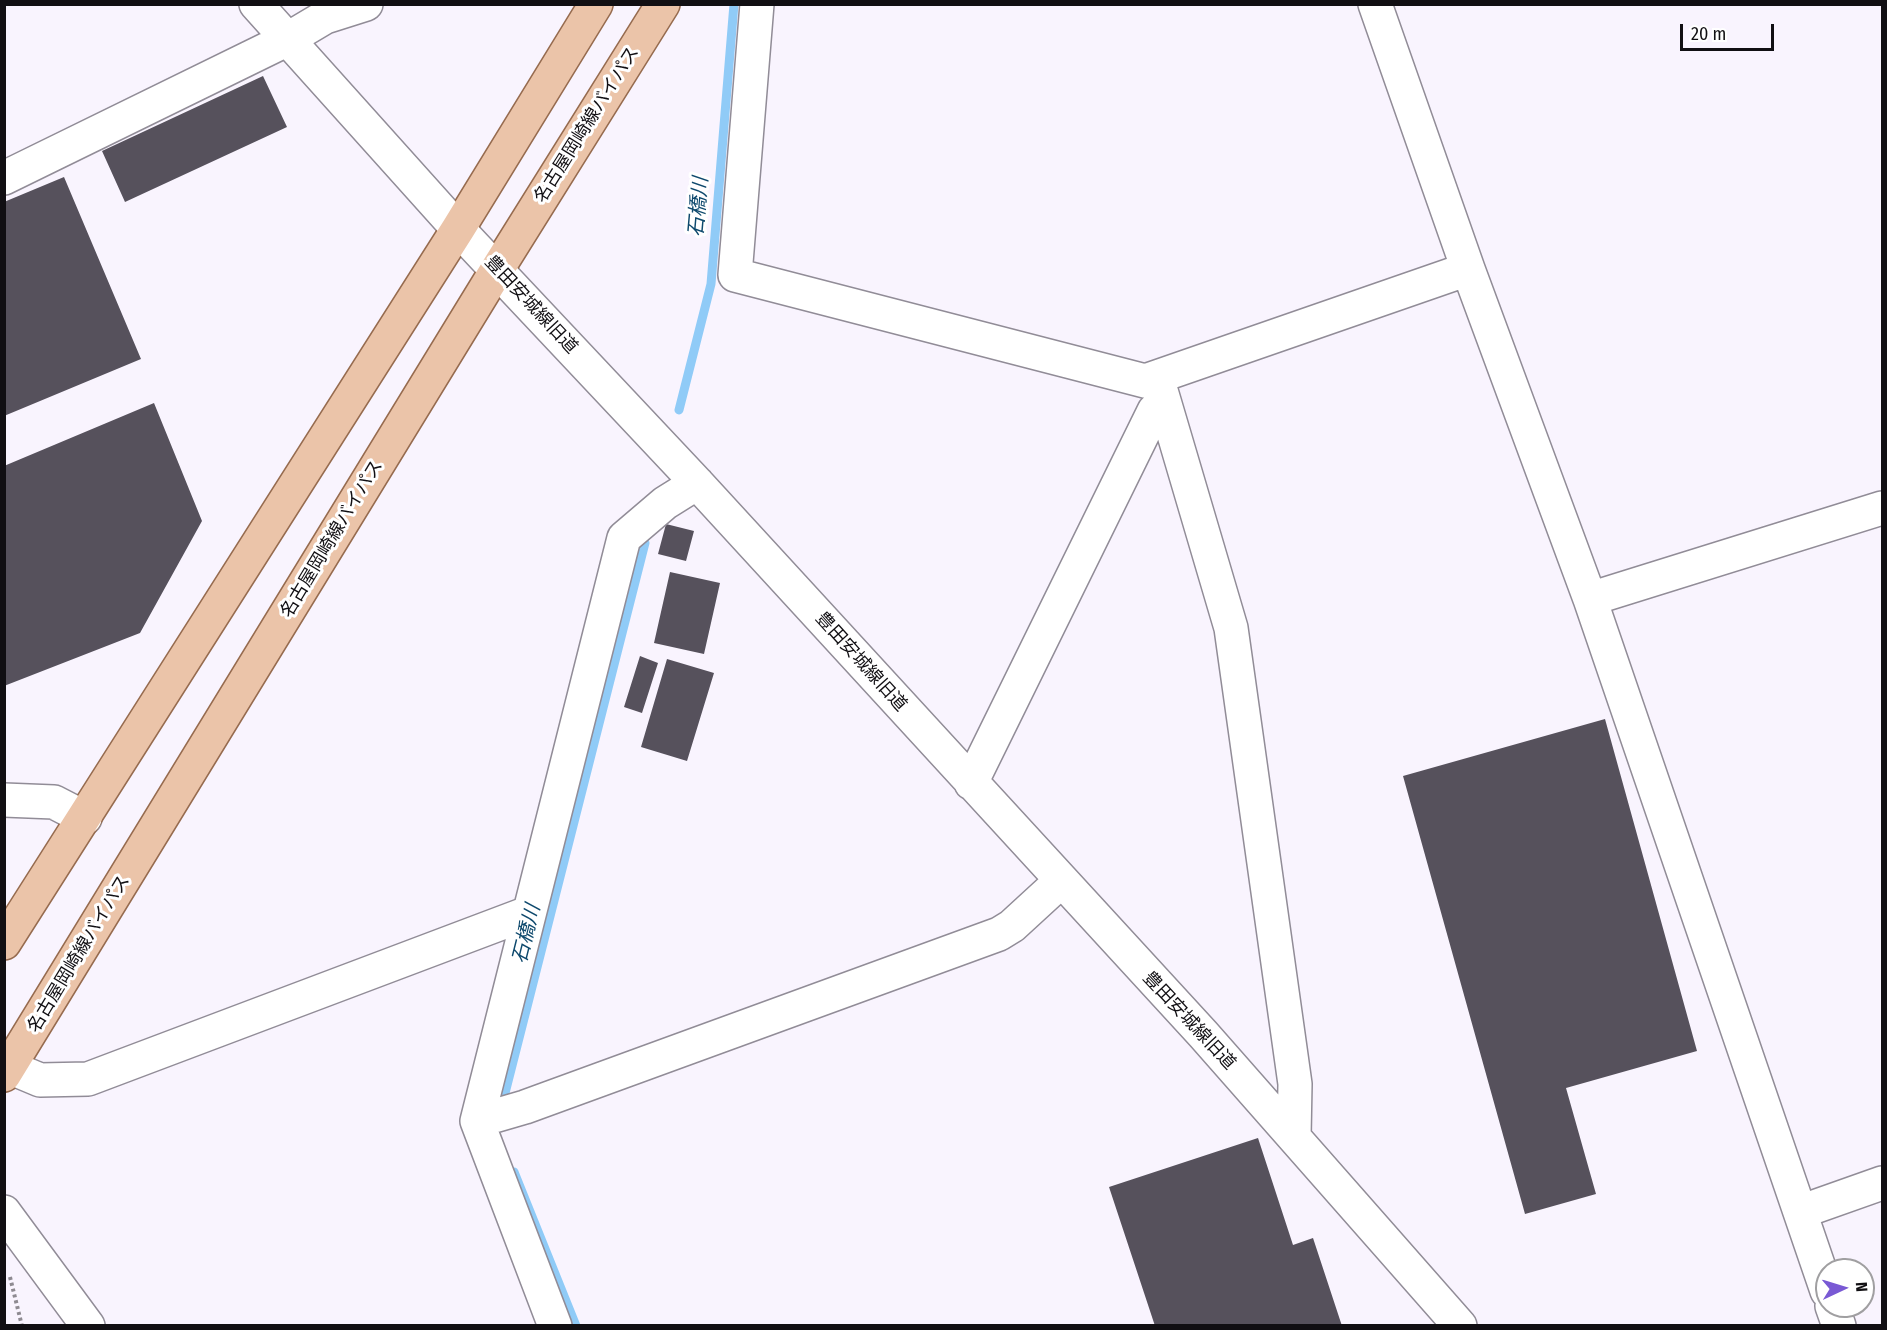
<!DOCTYPE html>
<meta charset="utf-8">
<style>
body{margin:0}
#map{position:relative;width:1887px;height:1330px;overflow:hidden;background:#f9f4fe;font-family:"Fira Sans Condensed",sans-serif}
canvas{display:block}
.frame{position:absolute;inset:0;border:6px solid #110f13;pointer-events:none}
.north{position:absolute;left:1815px;top:1258px;width:60px;height:60px;box-sizing:border-box;background:#fff;border:2px solid #a09fa1;border-radius:50%;rotate:86deg;font-size:16px;font-weight:700;line-height:24px;text-align:center;color:#110f13}
.north::after{content:'';display:block;margin:auto;width:21px;height:27px;background:#7959d4;clip-path:polygon(50% 0,100% 100%,50% 72%,0 100%)}
.scale{position:absolute;left:1680px;top:24px;width:94px;height:27px;box-sizing:border-box;border:3px solid #110f13;border-top:0;padding-left:8px;font-size:18px;line-height:21px;white-space:nowrap;color:#110f13;-webkit-text-stroke:4px #fff;paint-order:stroke}
</style>
<div id="map">
<canvas width="1887" height="1330"></canvas>
<div class="frame"></div>
<div class="north">N</div>
<div class="scale">20 m</div>
</div>
<script>
const ctx = document.querySelector('canvas').getContext('2d');
ctx.lineJoin = 'round';
function strokePath(path, color, width, dash) { ctx.strokeStyle = color; ctx.lineWidth = width; ctx.lineCap = dash ? 'butt' : 'round'; ctx.setLineDash(dash || []); ctx.stroke(path); }
function fill(path, color) { ctx.fillStyle = color; ctx.fill(path, 'evenodd'); }
function write(font, color, halo, rows, align = 'center') {
  ctx.font = font + ' "Fira Sans Condensed","Noto Sans JP",sans-serif'; ctx.lineWidth = 6; ctx.setLineDash([]); ctx.textBaseline = 'middle'; ctx.strokeStyle = halo; ctx.fillStyle = color; for (const [text, x, y, turn = 0] of rows) {
    ctx.save(); ctx.translate(x, y); ctx.rotate((+turn || 0) * Math.PI / 180); ctx.textAlign = isNaN(turn) ? turn : align; if (halo) ctx.strokeText(text, 0, 0); ctx.fillText(text, 0, 0); ctx.restore();
  }
}
strokePath(new Path2D(`
 M679 410 711 284 734 4
 M502 1105 645 543
 M514 1172 576 1326`), '#90cbf7', 9);
fill(new Path2D(`
 M263 76 287 127 125 202 102 151Z
 M64 177 141 359 4 416V202Z
 M154 403 202 521 140 633 4 686V466Z
 M666 524 694 531 686 561 658 554Z
 M670 572 720 583 704 654 654 643Z
 M640 656 658 663 642 713 624 707Z
 M667 659 714 673 687 761 641 747Z
 M1605 719 1697 1051 1566 1088 1596 1194 1525 1214 1403 776Z
 M1258 1138 1293 1245 1313 1238 1342 1326H1155L1109 1187Z`), '#56515c');
const minor = new Path2D(`
 M256 4 458 229 697 483 1203 1034 1460 1326
 M757 4 735 275 1145 381 1468 269
 M1375 4 1468 269 1590 599 1827 1291
 M4 178 288 39 325 17 366 4
 M1157 377 1231 628 1295 1084 1294 1137
 M1590 599 1882 508
 M971 783 1154 411 1164 401
 M4 800 54 802 85 818
 M9 1067 40 1080 88 1079 528 913
 M477 1121 525 1107 999 934 1012 926 1061 881
 M4 1212 88 1326
 M1800 1212 1882 1183
 M1832 1306 1839 1326
 M555 1326 477 1121 624 538 665 503 697 483`);
const major = new Path2D(`
 M4 943 458 229 596 4
 M4 1075 498 268 663 4`);
strokePath(minor, '#918c97', 36);
strokePath(major, '#966b4f', 36);
strokePath(new Path2D(`
 M10 1277 22 1326`), '#8e8a91', 4, [3, 3]);
strokePath(minor, '#fff', 33);
strokePath(major, '#ebc4a9', 33);
write('18px', '#110f13', '#fff', [
 ["名古屋岡崎線バイパス",587,125,-58],
 ["豊田安城線旧道",531,305,47],
 ["名古屋岡崎線バイパス",332,539,-59],
 ["豊田安城線旧道",861,662,48],
 ["名古屋岡崎線バイパス",79,954,-59],
 ["豊田安城線旧道",1189,1021,47]
]);
write('italic 20px', '#0e496d', '#fff', [
 ["石橋川",699,207,-85],
 ["石橋川",527,934,-76]
]);
</script>
